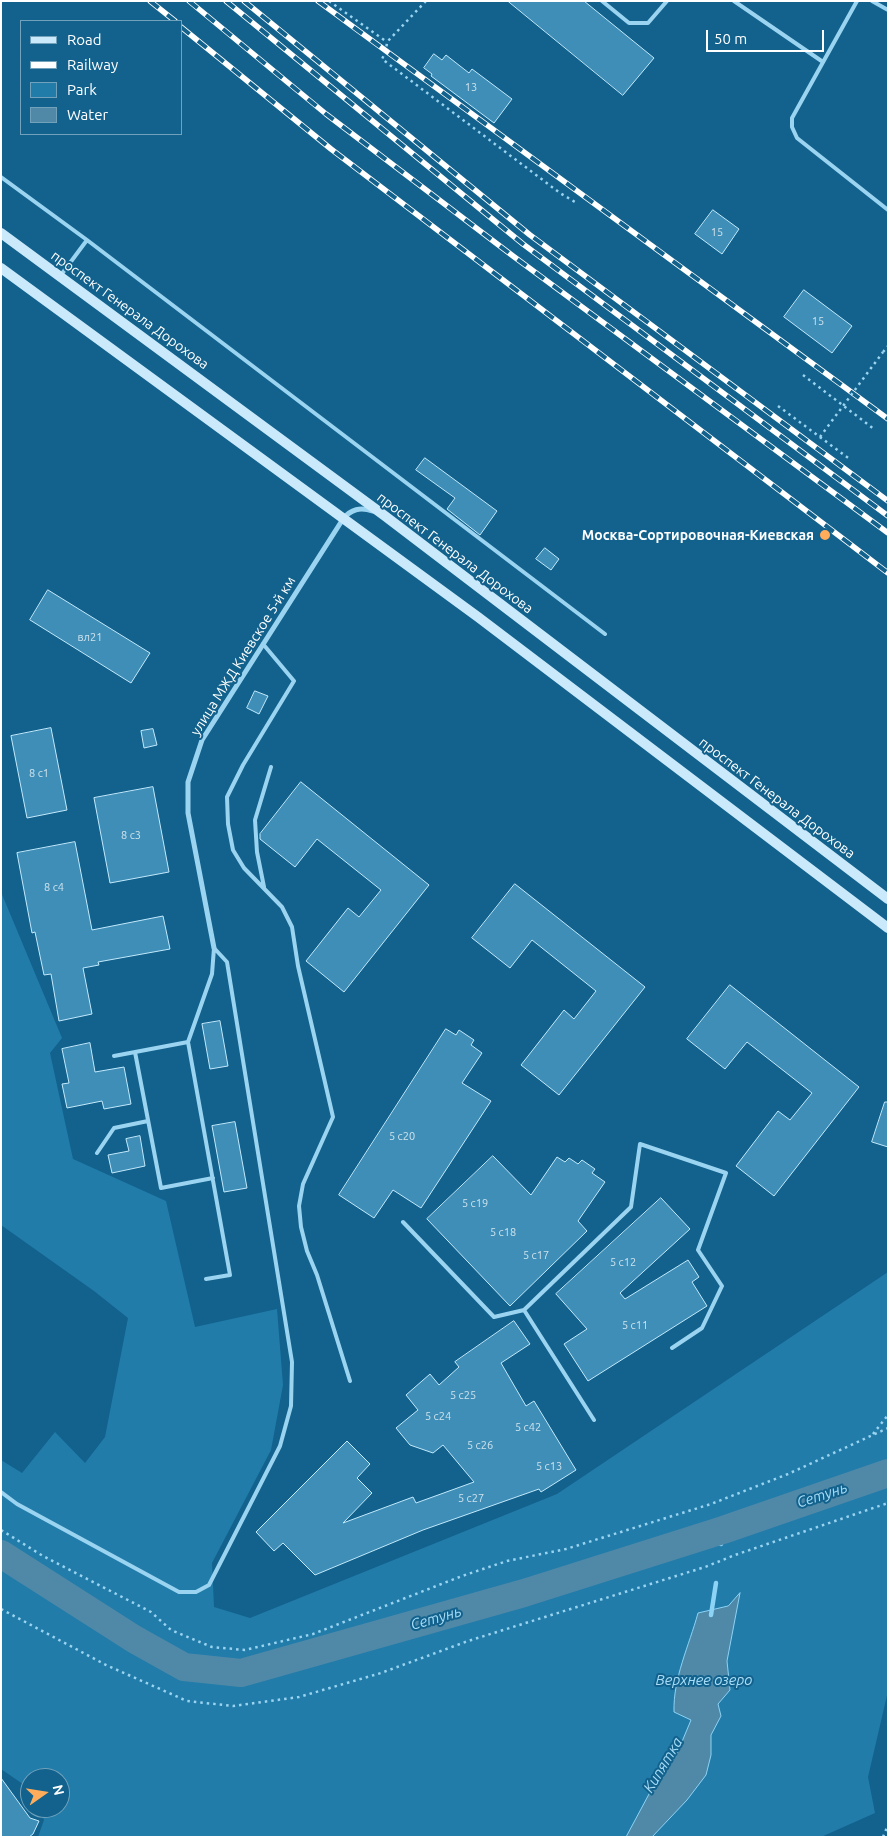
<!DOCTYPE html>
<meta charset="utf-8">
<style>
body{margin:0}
#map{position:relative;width:889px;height:1838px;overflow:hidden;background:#12628d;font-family:Ubuntu,sans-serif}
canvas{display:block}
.frame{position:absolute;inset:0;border:2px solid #fff;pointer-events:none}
.legend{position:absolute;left:20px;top:20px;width:162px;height:115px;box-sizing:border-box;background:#12628d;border:1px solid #71a1bb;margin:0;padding:6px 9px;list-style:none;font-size:15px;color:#fff}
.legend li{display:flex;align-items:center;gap:10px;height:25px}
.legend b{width:25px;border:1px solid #71a1bb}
.north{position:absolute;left:20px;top:1768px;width:50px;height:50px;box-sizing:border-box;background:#12628d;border:1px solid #71a1bb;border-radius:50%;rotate:77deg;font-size:14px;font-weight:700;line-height:20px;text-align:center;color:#fff}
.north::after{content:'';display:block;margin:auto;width:18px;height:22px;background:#ffad5b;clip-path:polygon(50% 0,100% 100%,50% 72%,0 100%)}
.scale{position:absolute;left:706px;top:30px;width:118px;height:22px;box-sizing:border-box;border:2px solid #fff;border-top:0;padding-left:6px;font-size:15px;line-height:18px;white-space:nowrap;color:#fff;-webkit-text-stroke:4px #12628d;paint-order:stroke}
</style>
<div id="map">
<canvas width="889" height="1838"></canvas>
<div class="frame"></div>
<ul class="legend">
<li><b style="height:6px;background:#caeafc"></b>Road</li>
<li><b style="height:6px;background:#fff"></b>Railway</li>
<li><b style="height:14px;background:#217caa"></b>Park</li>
<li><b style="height:14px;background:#5089a8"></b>Water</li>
</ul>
<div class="north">N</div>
<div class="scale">50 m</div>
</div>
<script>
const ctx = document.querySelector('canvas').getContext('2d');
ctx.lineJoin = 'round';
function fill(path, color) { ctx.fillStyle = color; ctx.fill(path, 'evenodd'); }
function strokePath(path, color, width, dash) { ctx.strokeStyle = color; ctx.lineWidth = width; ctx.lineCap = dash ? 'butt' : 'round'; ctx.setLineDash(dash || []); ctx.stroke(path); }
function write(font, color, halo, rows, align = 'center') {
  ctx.font = font + ' Ubuntu,sans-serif'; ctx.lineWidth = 4; ctx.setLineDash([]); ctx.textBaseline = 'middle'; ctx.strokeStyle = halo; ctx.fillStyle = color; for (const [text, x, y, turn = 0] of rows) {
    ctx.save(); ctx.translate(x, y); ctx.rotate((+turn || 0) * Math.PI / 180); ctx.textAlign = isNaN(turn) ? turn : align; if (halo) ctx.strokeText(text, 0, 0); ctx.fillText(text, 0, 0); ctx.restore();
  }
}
fill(new Path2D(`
 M1 892 62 1038 50 1053 73 1159 166 1201 195 1327 277 1309 283 1385 271 1450 212 1563 214 1607 250 1618 557 1494 888 1272V1691L868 1777 875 1813 821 1837H38L44 1820 39 1808H60V1778H30V1789L1 1769V1460L22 1473 55 1432 85 1463 105 1437 128 1318 94 1291 1 1225Z`), '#217caa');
const water = new Path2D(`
 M740 1593 727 1661 730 1690 718 1704 721 1716 711 1735V1755L706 1775 687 1800 652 1837H626L656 1781 676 1756 691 1720 674 1712C673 1678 689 1646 698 1613L728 1606Z`);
fill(water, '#5089a8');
strokePath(water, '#8dd3f5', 1);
strokePath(new Path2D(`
 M721 1544 723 1530
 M711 1615 716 1583`), '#8dd3f5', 4.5);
strokePath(new Path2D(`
 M1 1554 134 1639 184 1667 241 1673 524 1593 723 1530 888 1473`), '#5089a8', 28);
const building = new Path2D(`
 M508 1H584L654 58 623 95Z
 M434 54 442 60 446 55 469 73 472 69 512 99 494 123 431 76 432 74 424 68Z
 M713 210 739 229 722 254 695 234Z
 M804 290 852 326 832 353 784 317Z
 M425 458 497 511 480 535 447 509 455 498 416 470Z
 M545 548 559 559 551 570 536 559Z
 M48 590 150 653 131 683 30 620Z
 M255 691 268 696 259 714 247 708Z
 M51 728 67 810 27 818 11 736Z
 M153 729 157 745 144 748 141 731Z
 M301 782 429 885 344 992 306 961 348 908 359 917 381 890 317 839 295 867 260 839V834Z
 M153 787 169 872 110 883 94 798Z
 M75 842 92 930 163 916 170 949 98 962 99 965 83 968 92 1014 59 1021 51 974 44 975 35 932 32 933 17 853Z
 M515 884 645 987 559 1095 521 1065 564 1010 574 1019 596 991 532 940 510 968 472 938Z
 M730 985 859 1087 774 1196 736 1166 778 1111 790 1120 812 1093 747 1042 725 1069 687 1039Z
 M220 1021 228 1066 210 1069 202 1024Z
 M446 1029 456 1035 459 1030 474 1040 471 1045 482 1053 462 1083 491 1101 421 1208 393 1190 374 1218 339 1195Z
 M90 1043 95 1072 124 1067 131 1104 104 1109 102 1101 67 1108 62 1084 69 1083 62 1049Z
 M885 1102H888V1147L872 1142Z
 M235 1122 247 1188 224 1192 212 1126Z
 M140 1136 145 1166 112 1173 108 1155 129 1151 126 1139Z
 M493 1156 531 1195 557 1157 565 1162 569 1158 578 1164 582 1160 595 1169 592 1173 605 1182 578 1221 587 1231 510 1306 427 1219Z
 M661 1198 690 1229 620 1293 625 1299 688 1260 699 1277 692 1282 707 1306 588 1381 564 1344 587 1329 556 1294Z
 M514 1321 530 1344 501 1363 526 1406 534 1401 576 1470 541 1492 539 1489 423 1530 315 1575 283 1543 274 1551 256 1532 347 1441 370 1464 357 1478 372 1493 343 1523 413 1497 416 1503 474 1482 443 1445 433 1453 410 1445 396 1428 418 1410 406 1395 430 1374 439 1385 459 1367 455 1362Z
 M1 1778 30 1818 39 1821 33 1834 29 1837H1Z`);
fill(building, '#3f8eb8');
strokePath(building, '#c2e9fc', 1);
strokePath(new Path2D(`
 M329 1 387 42
 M426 1 387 42 386 51 382 59 560 193 575 202
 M883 352 888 346
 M803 375 874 429
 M778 406 851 460
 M873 1434 888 1415
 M1 1530 43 1556 151 1612 171 1630 212 1647 245 1650 313 1634 462 1576 507 1561 566 1549 711 1504 788 1474 888 1428
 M1 1609 106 1665 187 1701 233 1706 299 1697 381 1673 468 1641 705 1567 735 1555 888 1503
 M883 1837 888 1825`), '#9bd4f1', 2.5, [2.5, 4]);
strokePath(new Path2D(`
 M602 1 629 23H648L667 1
 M734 1 823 62
 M857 1 792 118V127L797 138 888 210
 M872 1 888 10
 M1 177 87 240 61 275
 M87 240 605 634
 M263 644 294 681 243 765 227 797 228 824 233 850 244 868 282 907 292 927 298 966 333 1117 303 1184 299 1206 301 1227 307 1251 317 1275 350 1381
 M264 887 257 852 255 820 271 767
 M188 1042 230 1275 206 1279
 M135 1052 161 1188 213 1178
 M114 1056 188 1042 212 974 214 948
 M97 1153 114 1128 148 1121
 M403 1222 494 1317 524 1310 631 1207 640 1144 726 1173 698 1250 722 1286 702 1328 672 1348
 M524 1310 594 1420
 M1 1492 17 1504 179 1592H196L209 1585 280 1446 291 1406 292 1362 227 962 214 948`), '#9bd4f1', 4);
strokePath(new Path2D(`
 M214 948 188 813V782L202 740 343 519C351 509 360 507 373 511`), '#9bd4f1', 5);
strokePath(new Path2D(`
 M1 233 385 516 888 899
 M1 268 478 617 888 928`), '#caeafc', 10);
const rail = new Path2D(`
 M150 1 175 21
 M189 1 326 114 513 256 888 533
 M226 1 523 244 888 516
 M244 1 530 235 888 501
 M318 1 888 419
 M181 27 331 149 888 573`);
strokePath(rail, '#fff', 5.5);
strokePath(rail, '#12628d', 4, [11]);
strokePath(new Path2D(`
 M820 437 883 352`), '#9bd4f1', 2.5, [2.5, 4]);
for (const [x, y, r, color] of [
 [825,535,6,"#ffad5b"]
]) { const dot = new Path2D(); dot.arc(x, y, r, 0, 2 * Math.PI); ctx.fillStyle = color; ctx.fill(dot); strokePath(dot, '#12628d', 2); }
write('11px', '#cfe3ed', null, [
 ["13",471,87],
 ["15",717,232],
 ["15",818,321],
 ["вл21",90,637],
 ["8 с1",39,773],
 ["8 с3",131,835],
 ["8 с4",54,887],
 ["5 с20",402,1136],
 ["5 с19",475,1203],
 ["5 с18",503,1232],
 ["5 с17",536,1255],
 ["5 с12",623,1262],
 ["5 с11",635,1325],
 ["5 с25",463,1395],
 ["5 с24",438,1416],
 ["5 с42",528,1427],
 ["5 с26",480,1445],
 ["5 с13",549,1466],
 ["5 с27",471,1498]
]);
write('14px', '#fff', '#12628d', [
 ["проспект Генерала Дорохова",130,310,36],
 ["проспект Генерала Дорохова",455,553,37],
 ["улица МЖД Киевское 5-й км",243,656,-58],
 ["проспект Генерала Дорохова",777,798,37]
]);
write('bold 14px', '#fff', '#12628d', [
 ["Москва-Сортировочная-Киевская",814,535]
], 'right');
write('italic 15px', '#a7ddf8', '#12628d', [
 ["Сетунь",822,1495,-18],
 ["Сетунь",436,1618,-16],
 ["Верхнее озеро",704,1680],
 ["Кипятка",663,1765,-59]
]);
</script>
